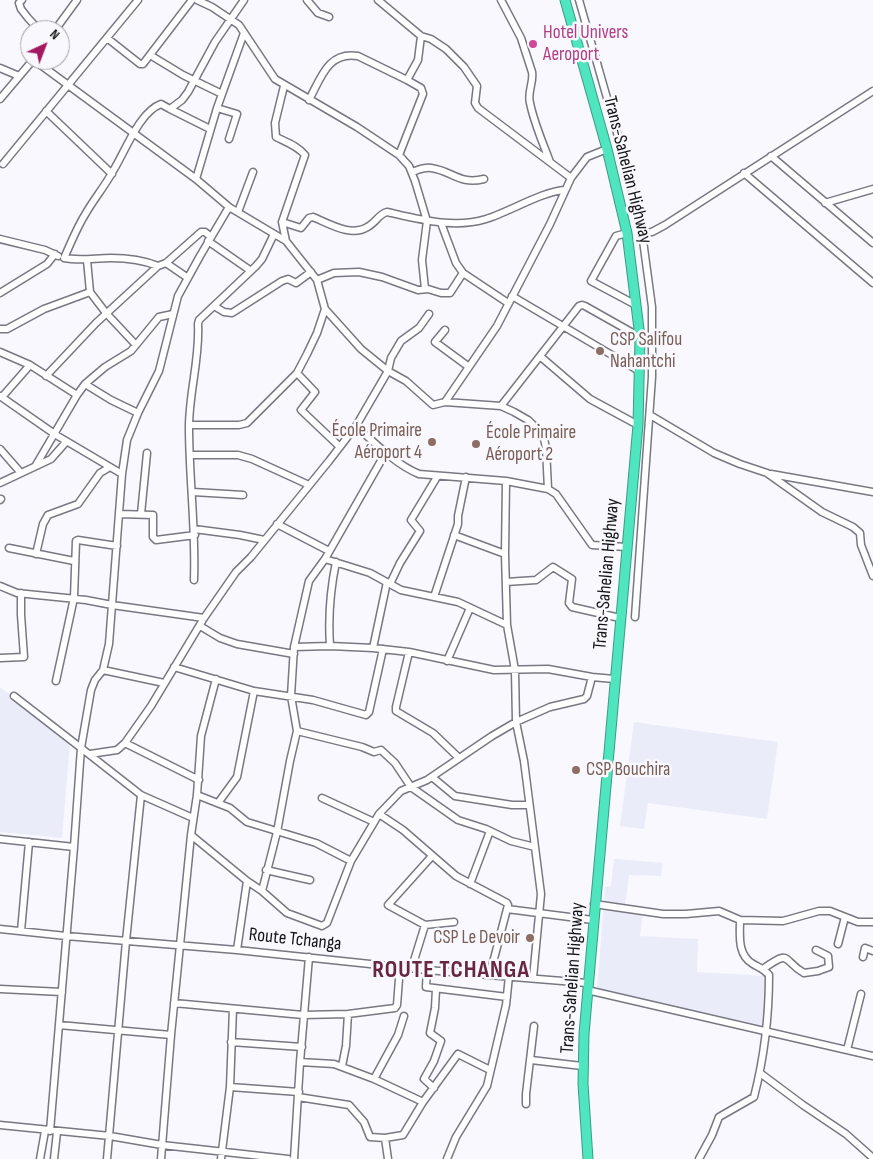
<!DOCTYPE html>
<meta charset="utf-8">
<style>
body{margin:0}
#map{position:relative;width:873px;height:1159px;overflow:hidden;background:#f8f8fe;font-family:"Sofia Sans Condensed",sans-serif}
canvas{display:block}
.north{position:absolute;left:20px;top:20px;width:50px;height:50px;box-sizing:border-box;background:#f8f8fe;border:1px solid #9d9da2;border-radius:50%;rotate:43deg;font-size:14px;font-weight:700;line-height:20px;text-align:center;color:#151518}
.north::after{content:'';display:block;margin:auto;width:18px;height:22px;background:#a4195f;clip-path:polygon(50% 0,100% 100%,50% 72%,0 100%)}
</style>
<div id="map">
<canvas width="873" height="1159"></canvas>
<div class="north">N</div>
</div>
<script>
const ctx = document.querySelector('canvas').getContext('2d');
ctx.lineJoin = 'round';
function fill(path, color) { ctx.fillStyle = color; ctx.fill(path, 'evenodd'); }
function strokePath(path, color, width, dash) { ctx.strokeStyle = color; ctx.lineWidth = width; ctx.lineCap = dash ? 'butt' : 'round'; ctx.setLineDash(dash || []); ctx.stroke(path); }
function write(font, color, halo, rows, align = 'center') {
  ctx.font = font + ' "Sofia Sans Condensed",sans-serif'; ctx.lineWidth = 5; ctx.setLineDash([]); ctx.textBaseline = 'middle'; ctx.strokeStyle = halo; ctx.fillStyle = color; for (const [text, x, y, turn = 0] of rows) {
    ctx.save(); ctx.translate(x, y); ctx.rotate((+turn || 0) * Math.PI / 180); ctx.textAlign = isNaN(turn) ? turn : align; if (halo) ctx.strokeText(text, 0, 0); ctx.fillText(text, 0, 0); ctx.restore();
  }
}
fill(new Path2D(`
 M0 687 70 743 62 838 0 832Z
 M634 722 778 742 767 819 648 803 644 829 620 826Z
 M614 859 663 863 661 876 629 875 625 906 643 913 640 936 698 939 697 972 768 976 765 1028 597 991 605 887 611 886Z`), '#eaecf9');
const minor = new Path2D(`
 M22 0 19 3 21 9 28 18 39 30
 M197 0 212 7 239 25 275 79 357 127 399 155 409 166 415 181 427 221 422 260 425 289
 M307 0 318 13 329 17
 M378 0 421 36 431 39 446 49 464 67 477 86 475 103 478 108 571 178
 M501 0 521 38 532 72C534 82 527 92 530 103 534 123 543 143 550 162
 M579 0 625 161 642 233 652 307V377L635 617
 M55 30 77 0
 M107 38 140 64H143L192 0
 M150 55 183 75 222 94
 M34 60 196 179 229 207 286 241 317 280 325 309 317 333 307 354 297 373 247 423 239 425H189
 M0 68 19 76
 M284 86 275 123 276 137C286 142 298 146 305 155L282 222 286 241
 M0 99 33 60
 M309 100C321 78 328 51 358 56L407 80
 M217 108 237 114 229 139
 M170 109 182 100 188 92 215 42 244 0
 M46 111 112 174
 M399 155 423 94 421 88 407 80 418 60 421 36
 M771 156 873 243
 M3 164 138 0
 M412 172C418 170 424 167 431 168 453 171 459 185 484 179
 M744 173 873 283
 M196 179 217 108 244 33
 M825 203 873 189
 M238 212 253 172
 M282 222 301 228 309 218 313 217C330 224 352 238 369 226 376 222 379 214 387 212 418 219 454 229 486 219 509 212 543 191 565 190
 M441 223 456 263 463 273 508 303
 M627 233 616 236 591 281 636 305
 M642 233 652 232 665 225 873 91
 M0 239 45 250 58 256
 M208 241 251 271
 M87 260 90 292
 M166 263 188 278
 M158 266C143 260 128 258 111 258 95 258 80 261 64 258 71 243 77 227 86 213 94 199 105 186 113 171 125 152 139 112 161 104L170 109 210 129
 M317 280 334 273 359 272 382 277 418 290 428 289 441 293H450L463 273
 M0 293 47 264 55 254
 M512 296 639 371
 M214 306 224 312 232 313 282 281 288 279 296 283 311 272
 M325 309 361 349 388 371 406 381 433 405 445 402 501 406 514 412 528 420 543 434 546 448 548 489
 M0 329H7L44 309 90 292 106 313 136 345
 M445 330 435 342 469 367
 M0 352 30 365 77 395
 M541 357 590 399 638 425
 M297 373 315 392 301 410 340 447
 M46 376 96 323 158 266 166 263 201 232H205L211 237
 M85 384 111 400 138 413
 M0 396 56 435 122 474
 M2 397 30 365
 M445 402 497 326 550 224 571 178 587 157 607 149
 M501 406 579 306 582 305 585 306 640 337
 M650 415 714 453 740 464 767 473 822 512 853 527 860 533 861 545 873 576
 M356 426C375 443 395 464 419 474L506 481
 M0 449 21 473
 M191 455H238L252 459 309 485
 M36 465 77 395 85 384 105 367 131 351 159 317 173 314
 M771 474 873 492
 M0 483 51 459 66 442
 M193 492 243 495
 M0 500 1 499
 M119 514 153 515V537L156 540 195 535
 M141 514 147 453
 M277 524 329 551
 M194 529 240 535 264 540
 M454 535 505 554
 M9 548 74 561
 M36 554 43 524 48 515 78 504 100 473 110 467
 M325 559 370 573 401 590 458 602 507 625
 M194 580C196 529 189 478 189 427 189 392 200 359 198 324L199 320 256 266 262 259 274 234
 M506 582 536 580 553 567 572 579 569 603 572 607 620 618
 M390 584 400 563 420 531 411 520 437 477
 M0 586 17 593 86 600 112 605 204 618
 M434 597 458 524V516L466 477
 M200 626 220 638 237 644 294 654
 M330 646C328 617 330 591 336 562
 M294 647 330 646 373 648 409 652 494 670 548 669 592 677 614 679
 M373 648 387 582
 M409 652 396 707V711L433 733 459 758
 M0 658 24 657 21 615V593
 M447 661 470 608
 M174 667 254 691 313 700 366 715 369 712 383 649
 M103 670 164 683
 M56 681 74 598 76 541 78 540 117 546
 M14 696 81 748 91 690 95 680 103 670 109 644 122 474 127 440 138 413 159 371 178 296 200 256 229 207
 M297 731 362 747 374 752 381 750 395 763 411 787 458 820 486 829 511 841 535 847
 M125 743 199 780
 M90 754 117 750 125 743 151 706 204 618 236 572 251 557 329 461 356 426 388 371 391 358 401 341 419 328 429 314
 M432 777 455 796 512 805H529
 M197 795 230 808 247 822 316 843 351 861 379 814 401 791 427 780 492 736 516 722 550 707 584 699 587 696 592 677
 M322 798 374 822
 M218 803 237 777 254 691
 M379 814 403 830 456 876 507 903 508 905 507 909 593 920
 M191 835 247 881 262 891 287 913 322 926 327 923 351 861
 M0 839 74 847 50 1131
 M74 847 81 748 141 795 193 818
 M432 856 388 905 425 925 454 922
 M266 870 310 880
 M470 884 490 831
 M262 891 277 832 290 761 297 731 291 696 294 647 309 581 325 559 386 452
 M594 904 663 914H686L719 911 740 920 783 921 819 911H830L858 922H873
 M0 929 66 936 237 950 427 970 587 983
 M21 931 29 842
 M838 944 845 917
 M237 950 247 881
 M863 957 865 948 873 951
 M412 967 425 925
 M763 969C792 948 782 961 804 973L818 971 829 967 828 956 816 950
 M427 970 426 987 507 997
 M490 974 507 909
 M533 978 541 894 524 761 516 722 515 670 507 625 505 554 506 481 548 489 556 494 592 545 627 547
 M0 989 62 992
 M587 990 873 1056
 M174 1003 303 1015 348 1014 395 1008 397 1005 400 966
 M59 1025 171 1035
 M231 1042 302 1047
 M847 1050 861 994
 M531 1060 582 1066
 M300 1062 334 1064 374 1079 423 1102
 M342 1066 346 1046 348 1014
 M760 1073 803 1105 846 1134 873 1158
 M374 1079 398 1035 404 1016
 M230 1087 299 1092
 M434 1088 424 1079 434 1061 441 1041 430 1033 435 1008 436 989
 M298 1097 349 1105 364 1122 370 1137 385 1138 388 1159
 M526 1104V1094L534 1026
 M0 1125 110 1136 162 1145 288 1159
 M385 1138 403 1135 423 1102 458 1054 490 1070
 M40 1159 45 1131
 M54 1159 57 1132
 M107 1159 126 941 141 795
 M161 1159 171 1035 191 835 197 795 201 736 216 679
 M221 1159 230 1087 233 1009
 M294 1159 300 1062 309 957
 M447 1159 456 1137 487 1086 506 1005 509 976
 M699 1159 712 1135 719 1117 754 1097C764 1058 769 1016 769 975 764 969 760 968 753 964 737 955 740 935 740 920`);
const highway = new Path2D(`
 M565 0 607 149 627 233 640 337 638 425 584 1034 583 1084 588 1159`);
strokePath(minor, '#777881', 9);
strokePath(highway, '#3b9c85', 11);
strokePath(minor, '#fff', 6);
strokePath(highway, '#4fe5bf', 9);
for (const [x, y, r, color] of [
 [533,44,5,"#d1479c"],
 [600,351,5,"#8d6e63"],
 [432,442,5,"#8d6e63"],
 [476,444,5,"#8d6e63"],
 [576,770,5,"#8d6e63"],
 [530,938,5,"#8d6e63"]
]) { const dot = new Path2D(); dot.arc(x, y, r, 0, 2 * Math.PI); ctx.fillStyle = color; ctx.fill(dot); strokePath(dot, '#f8f8fe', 2); }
write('19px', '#b23c85', '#f8f8fe', [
 ["Hotel Univers",543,33],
 ["Aeroport",543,55]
], 'left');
write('19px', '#151518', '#f8f8fe', [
 ["Trans-Sahelian Highway",627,170,76],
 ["Trans-Sahelian Highway",607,574,-85],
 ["Route Tchanga",295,940,6],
 ["Trans-Sahelian Highway",573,978,-86]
]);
write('19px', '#785e54', '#f8f8fe', [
 ["CSP Salifou",610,340],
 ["Nahantchi",610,362],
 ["École Primaire",422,431,"right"],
 ["Aéroport 4",422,453,"right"],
 ["École Primaire",486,433],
 ["Aéroport 2",486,455],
 ["CSP Bouchira",586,770],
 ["CSP Le Devoir",520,938,"right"]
], 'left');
ctx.letterSpacing = '1px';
write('bold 24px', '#682642', '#f8f8fe', [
 ["ROUTE TCHANGA",451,971]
]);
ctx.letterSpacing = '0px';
</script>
